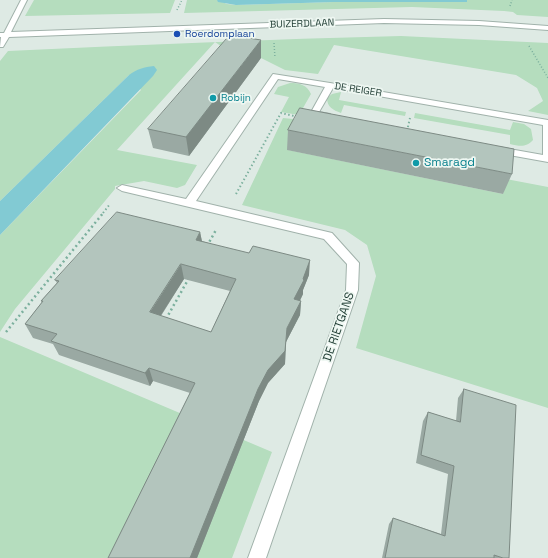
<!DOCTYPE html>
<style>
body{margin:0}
canvas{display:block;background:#deeae4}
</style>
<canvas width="548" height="558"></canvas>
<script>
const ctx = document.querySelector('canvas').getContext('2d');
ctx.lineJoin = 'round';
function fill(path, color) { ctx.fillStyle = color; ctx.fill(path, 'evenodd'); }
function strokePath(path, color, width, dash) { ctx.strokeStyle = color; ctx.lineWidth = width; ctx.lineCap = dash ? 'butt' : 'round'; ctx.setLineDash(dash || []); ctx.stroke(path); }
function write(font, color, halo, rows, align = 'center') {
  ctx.font = font + ' "Space Grotesk",sans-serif'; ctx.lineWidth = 3.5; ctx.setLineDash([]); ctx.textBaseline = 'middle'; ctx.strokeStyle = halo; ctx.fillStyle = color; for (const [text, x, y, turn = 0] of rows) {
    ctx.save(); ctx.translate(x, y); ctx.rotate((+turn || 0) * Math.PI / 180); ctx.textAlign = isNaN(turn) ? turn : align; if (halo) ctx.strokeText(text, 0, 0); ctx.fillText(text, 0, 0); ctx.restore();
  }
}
fill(new Path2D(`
 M34 0H175L170 13 25 16Z
 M187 0H217L227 4 236 5 334 2H467V0H548V17L517 15 513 12 504 11 412 7 184 13Z
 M401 36 548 43V115L528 111 543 101 537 88 516 75 334 45 318 74 285 70 261 58 231 53 215 42 117 150 197 165 185 185 177 188 144 181 115 186V189L15 309 0 332V235L141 90 129 75 0 201V61L8 51C139 45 270 39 401 36Z
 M290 83C300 83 307 85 311 94L299 115 281 112 289 97 274 94 278 87Z
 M341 92 339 100 406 112 405 116 344 105 341 113C333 110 327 107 327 98L332 94Z
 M415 113 510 130 513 122 524 124 531 129 533 140C526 148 519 146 510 144V135L414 118Z
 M283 118 303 120 288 150 503 194 506 179 548 187V408L356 348 376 276 367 245 345 230 242 205Z
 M0 337 272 452 232 558H0Z`), '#b5ddbe');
fill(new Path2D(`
 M217 0H467V2H334L236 5 218 2Z
 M154 66 157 70 153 76 0 235V201L129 75C137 69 144 67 154 66Z`), '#82cad3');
const minor = new Path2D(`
 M21 0H27L11 32 384 19 479 21 548 26V30L479 25 384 23 9 37 3 47H0L1 37H0V33H4Z
 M273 74 330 83 548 120V162L498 153 493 150 498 147 543 155V125L333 88 319 112 330 114 331 116C327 120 314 118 310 114L325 87 278 79 196 201 332 233 359 263 358 290 266 558H248L346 290 347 264 324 239 122 191 117 188 122 185 186 199Z`);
strokePath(minor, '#a1b2ab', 2);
strokePath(new Path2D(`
 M510 6 512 0
 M177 10 182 0
 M274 43 275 58
 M529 46 548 78`), '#7cb09e', 1.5, [1, 2]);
strokePath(new Path2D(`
 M407 131 410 118
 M236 194 281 113 294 116
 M103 213 110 204`), '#7cb09e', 2, [1.5, 2.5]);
strokePath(new Path2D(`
 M207 246 216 230
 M166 319 189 278
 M6 332 104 212`), '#7cb09e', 2.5, [2, 3]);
fill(minor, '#fff');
fill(new Path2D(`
 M261 58 189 156 153 148 148 129Z
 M288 130 512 174 503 194 287 150Z
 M200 232 202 241 309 275 303 290V294L300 301H301L300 315 286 342 285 364 268 383 259 401 197 558H108L190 393 153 381 150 386 59 355 53 344 33 338 25 324 42 302 41 301 57 283 55 280ZM184 279 230 291 211 332 161 316Z
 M464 389 509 558H382L389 524 393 518 441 534 448 474 416 463 423 421 428 412 456 421 458 398Z`), '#9aa9a3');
fill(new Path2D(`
 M261 40V58L189 156 186 137Z
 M200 232 203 247 196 240Z
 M310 260 309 275 303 290V294L293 314 294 299Z
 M181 264 184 279 154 326 150 312Z
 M301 301 300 315 286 342 285 364 268 383 259 401 197 558H190L258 389 287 328Z
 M149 368 153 381 150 386 145 373Z`), '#7d8a84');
const building = new Path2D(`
 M230 35 261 40 186 137 148 129Z
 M300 108 514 149 512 174 288 130Z
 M117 212 200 232 196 240 249 253 253 246 310 260 303 279 304 280 294 299 301 301 287 328 285 351 268 370 258 389 190 558H108L195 383 149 368 145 373 51 341 57 334 25 324 43 301H41L59 281 55 280ZM181 264 236 279 211 332 150 312Z
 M464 389 516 405 509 558H503L494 555V558H385L393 518 445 536 454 466 421 455 428 412 460 422Z`);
fill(building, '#b3c5bd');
strokePath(building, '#7d8a84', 1);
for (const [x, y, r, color] of [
 [177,34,4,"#1a4fb4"],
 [213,98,4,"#0f9aa8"],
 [416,163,4,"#0f9aa8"]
]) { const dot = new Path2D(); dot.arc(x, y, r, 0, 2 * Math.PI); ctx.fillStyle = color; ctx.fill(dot); strokePath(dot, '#eef7f2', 1.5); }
write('10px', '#1e3b32', '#eef7f2', [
 ["BUIZERDLAAN",302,24,-2],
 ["DE REIGER",358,90,9]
]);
write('10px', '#164399', '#eef7f2', [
 ["Roerdomplaan",185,34]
], 'left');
write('10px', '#0d838f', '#eef7f2', [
 ["Robijn",221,98]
], 'left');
write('12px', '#0d838f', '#eef7f2', [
 ["Smaragd",424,163]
], 'left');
write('12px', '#1e3b32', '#eef7f2', [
 ["DE RIETGANS",339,327,-71]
]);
</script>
